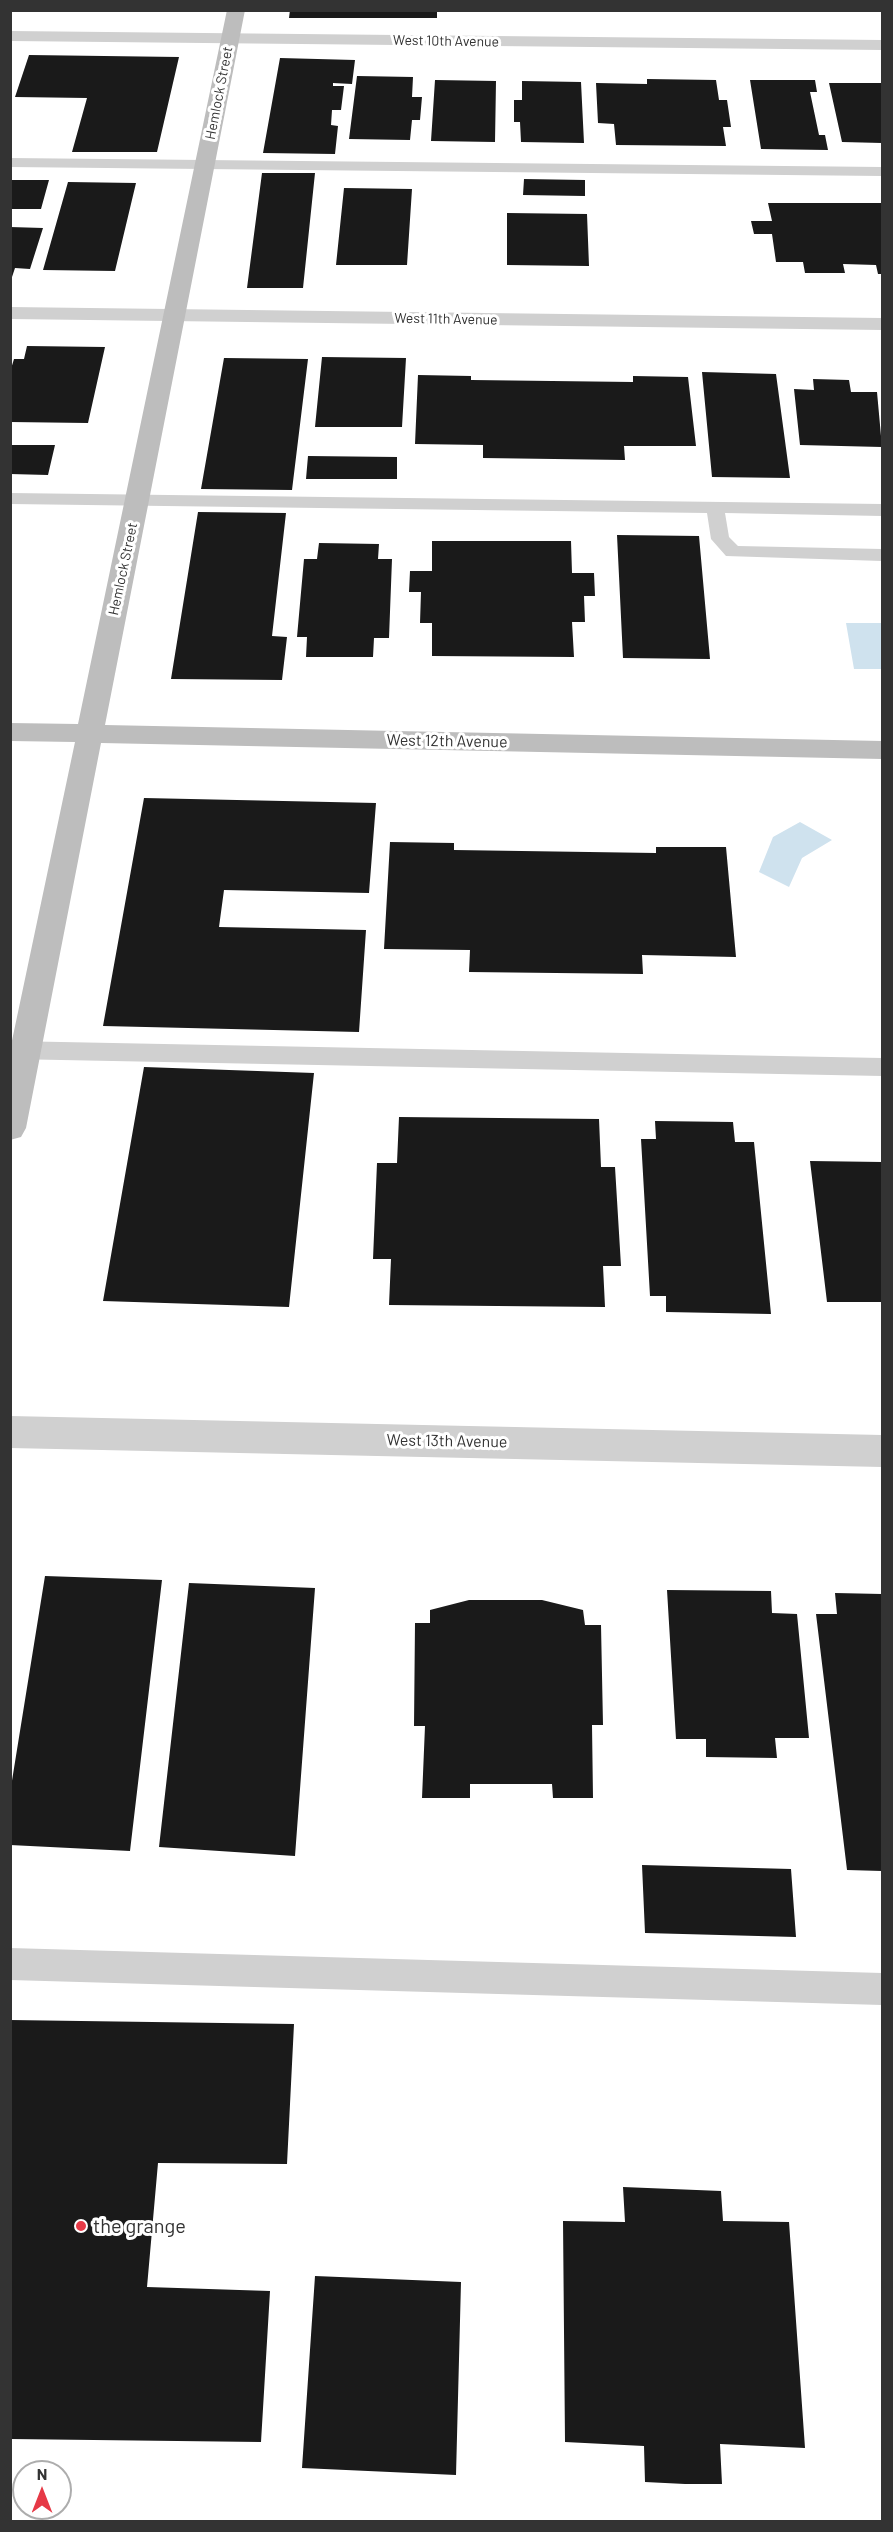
<!DOCTYPE html>
<style>
body{margin:0}
#map{position:relative;width:893px;height:2532px;overflow:hidden;background:#fff;font-family:Barlow,sans-serif}
canvas{display:block}
.frame{position:absolute;inset:0;border:12px solid #333;pointer-events:none}
.north{position:absolute;left:12px;top:2460px;width:60px;height:60px;box-sizing:border-box;background:#fff;border:2px solid #adadad;border-radius:50%;rotate:0deg;font-size:16px;font-weight:700;line-height:24px;text-align:center;color:#333}
.north::after{content:'';display:block;margin:auto;width:21px;height:27px;background:#e63946;clip-path:polygon(50% 0,100% 100%,50% 72%,0 100%)}
</style>
<div id="map">
<canvas width="893" height="2532"></canvas>
<div class="frame"></div>
<div class="north">N</div>
</div>
<script>
const ctx = document.querySelector('canvas').getContext('2d');
ctx.lineJoin = 'round';
function fill(path, color) { ctx.fillStyle = color; ctx.fill(path, 'evenodd'); }
function strokePath(path, color, width, dash) { ctx.strokeStyle = color; ctx.lineWidth = width; ctx.lineCap = dash ? 'butt' : 'round'; ctx.setLineDash(dash || []); ctx.stroke(path); }
function write(font, color, halo, rows, align = 'center') {
  ctx.font = font + ' Barlow,sans-serif'; ctx.lineWidth = 6; ctx.setLineDash([]); ctx.textBaseline = 'middle'; ctx.strokeStyle = halo; ctx.fillStyle = color; for (const [text, x, y, turn = 0] of rows) {
    ctx.save(); ctx.translate(x, y); ctx.rotate((+turn || 0) * Math.PI / 180); ctx.textAlign = isNaN(turn) ? turn : align; if (halo) ctx.strokeText(text, 0, 0); ctx.fillText(text, 0, 0); ctx.restore();
  }
}
fill(new Path2D(`
 M846 623H881L882 669H854Z
 M800 822 832 840 802 858 789 887 759 872 773 837Z`), '#cfe2ee');
fill(new Path2D(`
 M290 10H437V18H289Z
 M29 55 179 57 157 152H72L87 98 15 97Z
 M280 58 355 60 352 84 333 83V86H344L341 110H332L331 125 338 126 335 154 263 153Z
 M357 76 413 77 412 97H422L420 120H412L410 140 349 139Z
 M647 79 716 80 719 100H727L731 127H723L726 146 616 145 614 124 598 123 596 83 647 84Z
 M435 80 496 81 495 142 431 141Z
 M750 80H815L817 92H810L819 135H825L828 150 761 149Z
 M522 81 581 82 584 143 521 142 520 122H514V100H522Z
 M829 83H882V143L842 142Z
 M262 173H315L303 288H247Z
 M524 179 585 180V196L523 195Z
 M10 180H49L41 209H10Z
 M68 182 136 183 115 271 43 270Z
 M344 188 412 189 407 265H336Z
 M768 203H882V274H878L876 265 843 264 845 273H805L803 262H776L772 234H754L751 221H772Z
 M507 213 587 214 589 266 507 265Z
 M10 227 43 228 30 269 15 268 11 280Z
 M27 346 105 347 88 423 10 422V372L14 359H24Z
 M322 357 406 358 402 427H315Z
 M224 358 308 359 292 490 201 489Z
 M702 372 776 374 790 478 712 477Z
 M418 375 471 376V380L633 382V376L688 377 696 446H624L625 460 483 458V445L415 444Z
 M813 379 849 380 851 392H877L882 447 800 445 794 389 814 390Z
 M10 445H55L48 475 10 474Z
 M308 456 397 457V479H306Z
 M198 512 286 513 272 636 287 637 282 680 171 679Z
 M617 535 699 536 710 659 623 658Z
 M432 541H571L572 573H594L595 596H584L585 622H572L574 657 432 656V623H420L421 592H409L410 571H432Z
 M319 543 379 544 378 559H392L389 638H374L373 657H306L307 637H297L304 559H317Z
 M144 798 376 803 369 893 224 890 219 927 366 930 359 1032 103 1026Z
 M390 842 454 843V850L656 853V847H726L736 957 642 955 643 974 469 972 470 950 384 949Z
 M144 1067 314 1073 289 1307 103 1301Z
 M399 1117 599 1119 601 1167H615L621 1266H603L605 1307 389 1305 391 1259H373L377 1163H397Z
 M655 1121 733 1122 735 1142H754L771 1314 666 1312V1296H650L641 1139H656Z
 M810 1161 882 1162V1302H827Z
 M45 1576 162 1580 130 1851 10 1845V1793Z
 M189 1583 315 1588 295 1856 159 1847Z
 M667 1590 771 1591 772 1613 797 1614 809 1738H775L777 1758 706 1757V1739H676Z
 M835 1593 882 1594V1871L847 1870 816 1614H837Z
 M469 1600H542L583 1610 585 1625H601L603 1725H592L593 1798H553L552 1784H470V1798H422L425 1726H414L415 1623H430V1610Z
 M642 1865 791 1869 796 1937 645 1933Z
 M10 2020 294 2024 287 2164 158 2163 147 2287 270 2291 261 2442 10 2439Z
 M623 2187 721 2191 723 2221 789 2222 805 2448 720 2444 722 2484H685L645 2482 644 2446 565 2442 563 2221 625 2222Z
 M315 2276 461 2282 456 2475 302 2468Z`), '#1a1a1a');
fill(new Path2D(`
 M10 158 882 167V176L10 167Z
 M10 493 882 504V516L725 513 729 537 738 546 882 549V561L726 556 711 539 707 513 10 504Z
 M10 1041 882 1058V1076L10 1059Z
 M10 1948 882 1973V2005L10 1980Z`), '#d0d0d0');
fill(new Path2D(`
 M10 31 882 40V50L10 41Z
 M10 307 882 318V330L10 319Z
 M10 1416 882 1435V1467L10 1448Z`), '#d0d0d0');
fill(new Path2D(`
 M227 10H245L105 725 882 741V759L101 743 26 1128 21 1137 10 1140V1050L75 742 10 741V723L78 724Z`), '#bdbdbd');
for (const [x, y, r, color] of [
 [81,2226,6,"#e63946"]
]) { const dot = new Path2D(); dot.arc(x, y, r, 0, 2 * Math.PI); ctx.fillStyle = color; ctx.fill(dot); strokePath(dot, '#fff', 2); }
write('14px', '#333', '#fff', [
 ["West 10th Avenue",446,41,1],
 ["Hemlock Street",219,93,-79],
 ["West 11th Avenue",446,319,1],
 ["Hemlock Street",123,569,-78]
]);
write('16px', '#333', '#fff', [
 ["West 12th Avenue",447,741,1],
 ["West 13th Avenue",447,1441,1]
]);
write('20px', '#333', '#fff', [
 ["the grange",93,2226]
], 'left');
</script>
